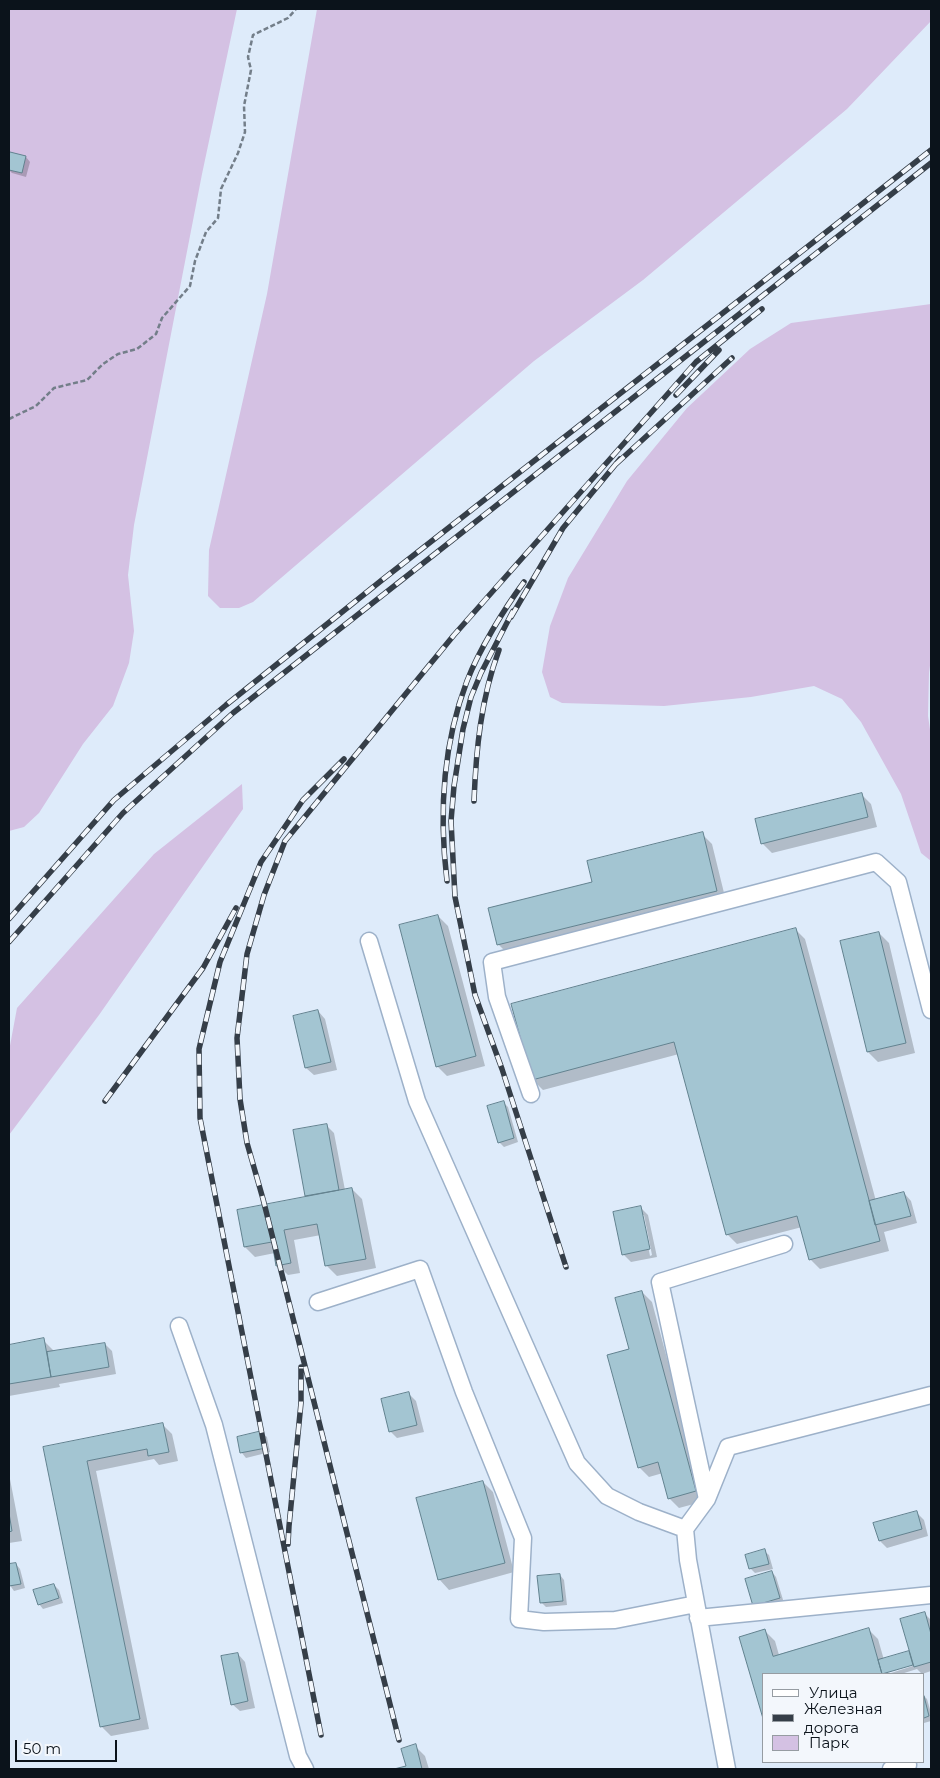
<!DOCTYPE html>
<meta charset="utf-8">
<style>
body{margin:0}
#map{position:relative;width:940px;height:1778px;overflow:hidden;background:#deebfa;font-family:Montserrat,sans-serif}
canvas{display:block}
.frame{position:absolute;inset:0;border:10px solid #0b131b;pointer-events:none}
.legend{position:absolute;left:762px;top:1673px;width:162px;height:90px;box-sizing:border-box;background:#f3f7fc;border:1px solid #969ca2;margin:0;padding:6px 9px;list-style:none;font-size:15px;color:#0b131b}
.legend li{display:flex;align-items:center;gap:10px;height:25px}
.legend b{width:25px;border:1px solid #969ca2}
.scale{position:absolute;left:15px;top:1740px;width:102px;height:22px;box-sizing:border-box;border:2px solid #0b131b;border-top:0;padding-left:6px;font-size:15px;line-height:18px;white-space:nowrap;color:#0b131b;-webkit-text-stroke:4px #f3f7fc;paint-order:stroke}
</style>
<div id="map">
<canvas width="940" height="1778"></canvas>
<div class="frame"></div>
<ul class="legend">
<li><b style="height:6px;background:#fff"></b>Улица</li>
<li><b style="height:6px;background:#353e48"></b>Железная дорога</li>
<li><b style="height:14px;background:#d4c1e3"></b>Парк</li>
</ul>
<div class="scale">50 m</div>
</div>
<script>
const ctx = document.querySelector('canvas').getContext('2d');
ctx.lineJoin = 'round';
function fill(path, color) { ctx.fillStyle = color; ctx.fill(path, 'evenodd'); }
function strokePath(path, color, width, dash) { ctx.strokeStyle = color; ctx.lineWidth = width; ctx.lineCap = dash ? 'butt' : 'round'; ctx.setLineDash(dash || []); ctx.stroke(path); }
fill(new Path2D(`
 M9 9H237L202 174 134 525 128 575 134 631 129 663 113 706 83 744 39 813 24 827 9 831Z
 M317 9H931V21L847 109 643 280 534 361 253 602 239 608H220L208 596 209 550 267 294Z
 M931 304V658L929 673 928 716 931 736V861L921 853 901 794 861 722 842 699 814 686 751 697 664 706 562 703 550 697 542 672 550 626 568 578 627 481 687 408 750 349 791 323Z
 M242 784 243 809 99 1015 9 1135V1051L17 1008 154 854Z`), '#d4c1e3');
fill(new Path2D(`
 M11 154 26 157 30 162 26 177 12 173 9 170Z
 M861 794 871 804 877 827 772 853 762 843Z
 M702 834 712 844 726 901 508 954 498 944 593 883Z
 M438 916 448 926 485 1066 447 1076 437 1066Z
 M795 929 805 939 876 1201 904 1193 911 1201 917 1223 884 1232 889 1251 820 1269 810 1259 802 1227 737 1244 727 1234 679 1054 543 1090 533 1080Z
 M879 933 889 943 915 1053 878 1062 868 1052 842 942Z
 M318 1011 325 1019 337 1070 314 1075 306 1068 294 1017Z
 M503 1102 508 1107 518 1142 504 1147 499 1142Z
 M327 1126 334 1133 345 1190 352 1189 362 1199 376 1268 337 1276 327 1266 321 1235 294 1240 300 1273 288 1275 278 1265 275 1253 255 1257 245 1247 308 1197 306 1196Z
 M641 1208 648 1215 657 1257 631 1262 623 1254ZM642 1215H644L652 1255 650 1256Z
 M642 1292 652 1302 705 1501 679 1508 669 1498 663 1473 649 1477 639 1467 630 1350Z
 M43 1340 53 1350 54 1352 105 1344 112 1351 116 1374 59 1384 60 1387 9 1396V1346Z
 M408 1393 416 1401 424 1432 397 1438 390 1431Z
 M162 1424 172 1434 178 1461 159 1465 154 1459 96 1471 149 1729 111 1736 101 1726 44 1448Z
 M262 1433 267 1437 270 1452 246 1458 242 1453 238 1438Z
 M9 1474 22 1541 9 1543Z
 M483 1482 493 1492 514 1572 449 1590 439 1579Z
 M916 1512 924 1520 928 1536 887 1548 880 1541Z
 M764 1551 769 1555 773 1569 755 1573 751 1569 747 1556Z
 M16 1564 20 1569 25 1588 14 1591 9 1584V1566Z
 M772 1572 776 1577 784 1603 759 1610Z
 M560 1575 564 1580 567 1605 546 1607 541 1602Z
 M54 1585 59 1590 63 1603 43 1609 39 1604Z
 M924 1613 931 1620V1671L922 1674 917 1669 901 1674H764L740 1637 765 1631 775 1641 779 1655 868 1629 878 1639 884 1660 911 1652ZM919 1662V1664L888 1674V1671Z
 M238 1654 245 1662 255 1708 240 1711 232 1704Z
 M924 1696 927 1699 931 1713V1721L924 1723Z
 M415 1746 425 1756 429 1769H399L407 1767Z`), '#0003');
const building = new Path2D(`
 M10 152 26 156 22 173 9 170Z
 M862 793 868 817 761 844 755 819Z
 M703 832 717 891 497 945 488 908 592 882 587 861Z
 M438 915 476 1056 436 1067 399 925Z
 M796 928 880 1241 809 1260 797 1216 726 1235 674 1042 532 1080 511 1004Z
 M879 932 906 1043 867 1052 840 941Z
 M318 1010 331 1062 305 1068 293 1016Z
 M504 1101 514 1138 498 1143 487 1106Z
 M327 1124 339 1190 305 1196 293 1130Z
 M352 1188 366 1259 325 1266 317 1224 284 1230 291 1263 276 1266 272 1242 244 1247 237 1210Z
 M904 1192 911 1216 875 1225 869 1201Z
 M641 1206 650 1249 622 1255 613 1212Z
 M642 1291 696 1491 668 1499 658 1462 638 1468 607 1355 629 1349 615 1298Z
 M44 1338 51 1377 9 1384V1345Z
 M105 1343 109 1367 51 1377 47 1352Z
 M409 1392 417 1425 389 1432 381 1399Z
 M163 1423 169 1452 148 1456 147 1449 87 1461 140 1719 100 1727 43 1447Z
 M262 1431 266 1448 240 1453 237 1437Z
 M483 1481 505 1563 438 1580 416 1498Z
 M917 1511 922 1529 879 1541 873 1523Z
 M9 1513 12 1531 9 1532Z
 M765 1549 769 1564 749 1569 745 1555Z
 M16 1563 21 1584 9 1586V1564Z
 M772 1571 780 1598 753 1606 745 1579Z
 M560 1574 563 1601 540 1603 537 1576Z
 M54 1584 59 1598 38 1605 33 1590Z
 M925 1612 931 1634V1662L914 1667 900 1619Z
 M869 1628 882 1674H764V1722L739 1637 765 1629 773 1656Z
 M909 1651 913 1665 882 1674 878 1660Z
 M238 1653 248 1701 231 1705 221 1656Z
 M924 1696 929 1716 924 1718Z
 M416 1744 422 1769H394L406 1766 401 1749Z`);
fill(building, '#a3c5d2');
strokePath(building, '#62828f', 1);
const minor = new Path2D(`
 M369 941 417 1101 577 1463 607 1496 639 1512 685 1529
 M531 1094 497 997 492 962 876 862 898 882 931 1010
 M318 1302 420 1269 464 1392 523 1538 519 1619 544 1622 615 1620 696 1604
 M179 1326 214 1425 298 1756 305 1769
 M707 1499 660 1282 784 1244
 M698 1618 931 1595
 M727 1769 688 1560 685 1529 707 1499 728 1447 931 1395
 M891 1769 908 1765`);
strokePath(minor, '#9db1c9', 19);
strokePath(new Path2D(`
 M9 419 36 406 54 388 87 380 103 364 118 354 137 349 156 334 162 318 190 286 195 261 206 232 218 218 221 189 238 153 245 132 244 106 251 70 248 57 253 35 288 18 296 9`), '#737e89', 2.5, [5, 2.5]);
strokePath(minor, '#fff', 16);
const rail = new Path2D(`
 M676 395 719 350
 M616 464 732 358
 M513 611 481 673 471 697 463 729 454 786 451 821 455 897 475 995 502 1069 566 1267
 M511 617 563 528 620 459
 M474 801C476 750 481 698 499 650
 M447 881C439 815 443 744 467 681 479 650 504 609 524 582
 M9 919 114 800 226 705 382 580 931 150
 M9 942 123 813 233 713 931 163
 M105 1101 203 968 236 908
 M288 1544 289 1526 301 1403V1367
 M321 1735 200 1118 199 1049 220 962 261 862 303 800 344 759
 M399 1740 263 1199 247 1143 240 1099 237 1038 247 954 264 895 285 841 454 635 696 362 762 309`);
strokePath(rail, '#353e48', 5.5);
strokePath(rail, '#f3f7fc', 4, [11]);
</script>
